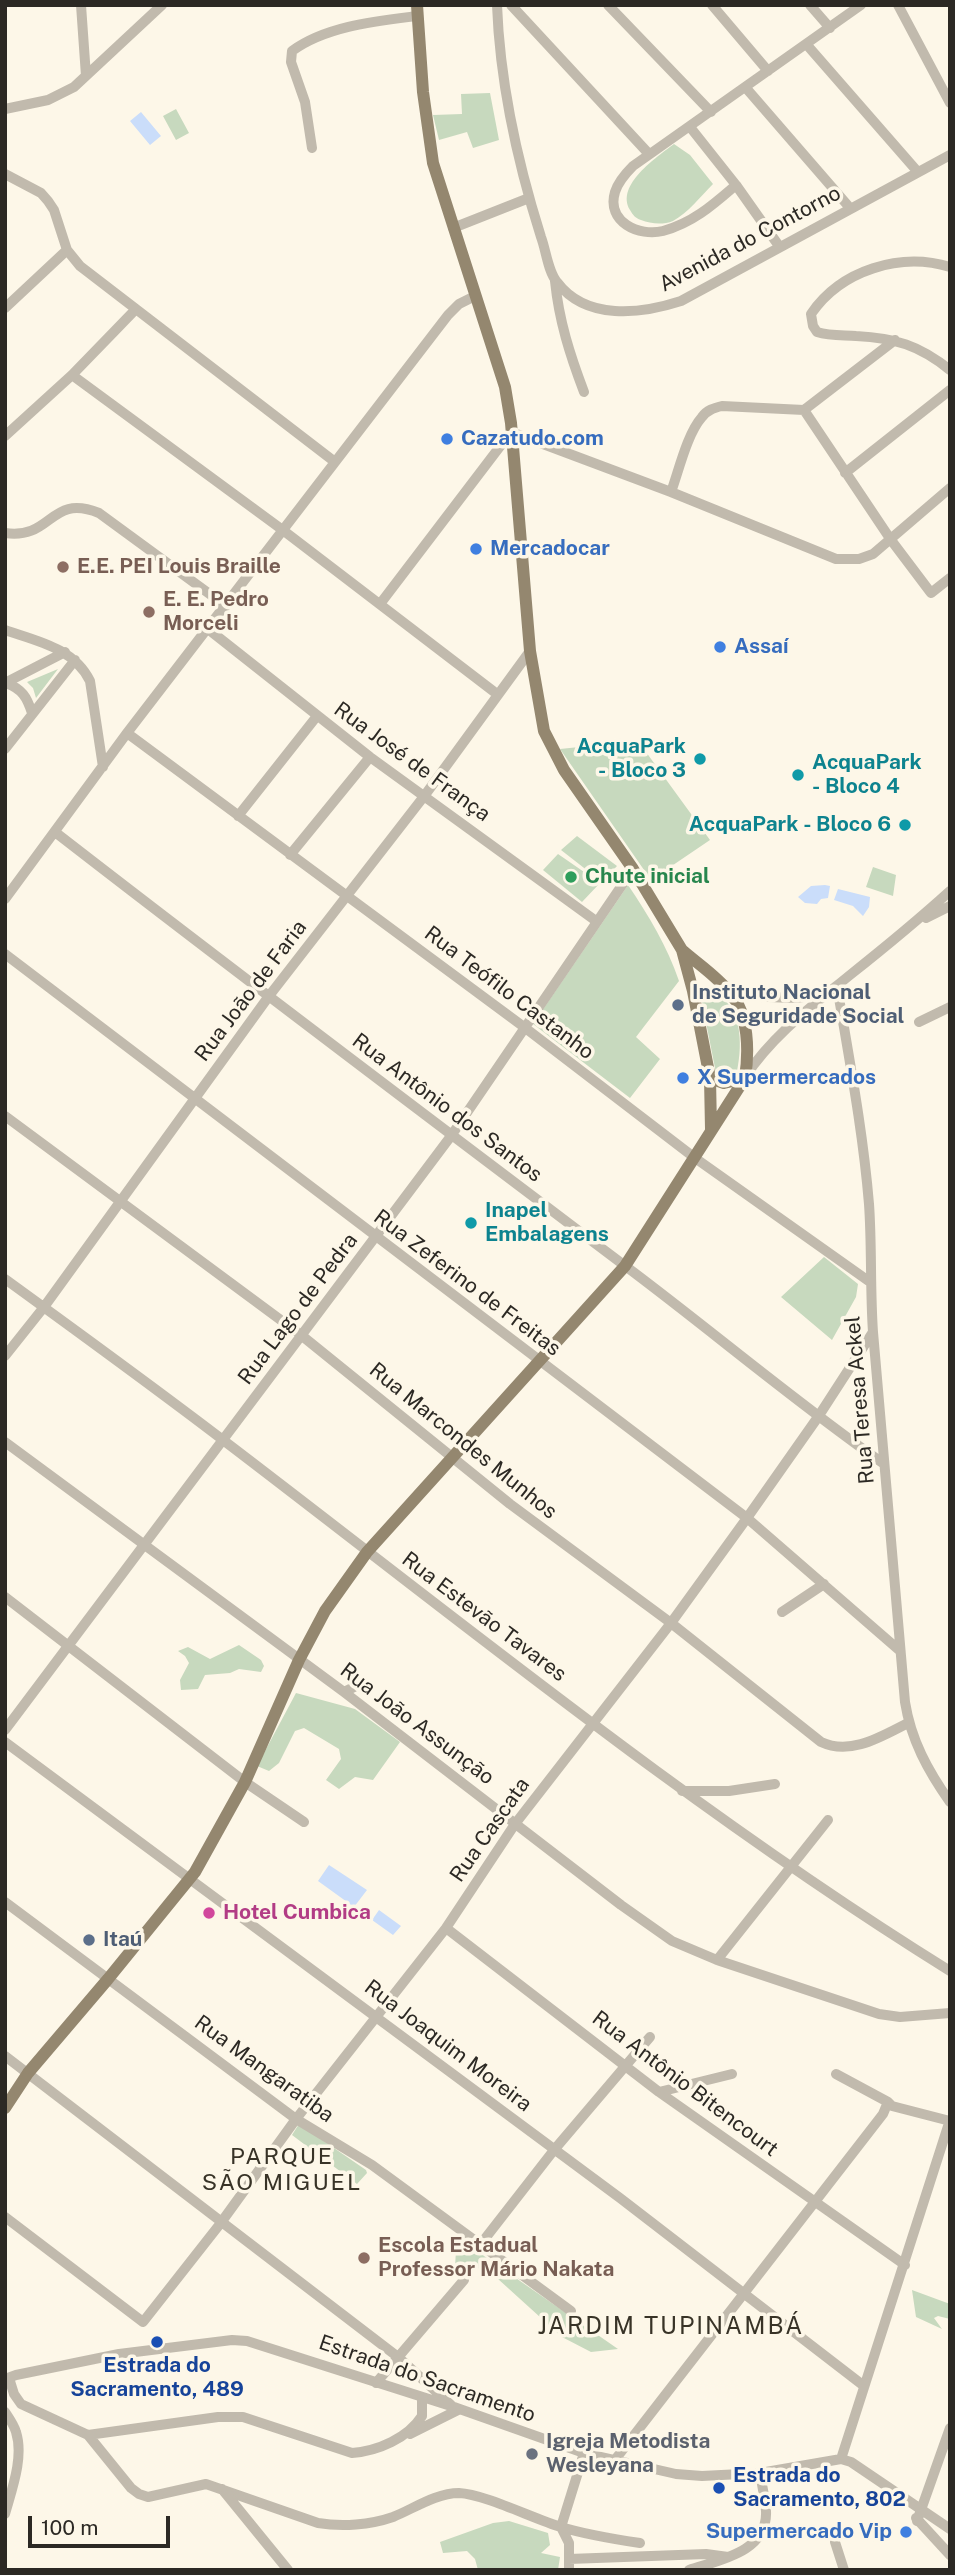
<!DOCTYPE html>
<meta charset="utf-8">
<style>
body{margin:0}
#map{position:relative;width:955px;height:2575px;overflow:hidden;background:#fdf7e8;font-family:"Public Sans",sans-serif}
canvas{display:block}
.frame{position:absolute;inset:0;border:7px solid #2c2924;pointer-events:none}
.scale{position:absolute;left:28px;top:2516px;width:142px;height:32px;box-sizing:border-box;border:4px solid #2c2924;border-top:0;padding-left:9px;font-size:21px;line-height:24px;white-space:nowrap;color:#2c2924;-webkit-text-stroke:5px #fdf7e8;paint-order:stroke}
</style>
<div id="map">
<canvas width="955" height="2575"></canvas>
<div class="frame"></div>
<div class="scale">100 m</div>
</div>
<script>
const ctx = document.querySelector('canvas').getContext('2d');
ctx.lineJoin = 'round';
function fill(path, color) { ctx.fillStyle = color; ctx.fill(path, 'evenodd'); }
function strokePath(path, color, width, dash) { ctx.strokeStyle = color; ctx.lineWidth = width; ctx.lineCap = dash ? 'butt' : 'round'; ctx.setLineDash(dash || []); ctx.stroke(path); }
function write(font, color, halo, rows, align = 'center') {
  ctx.font = font + ' "Public Sans",sans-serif'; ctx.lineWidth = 7; ctx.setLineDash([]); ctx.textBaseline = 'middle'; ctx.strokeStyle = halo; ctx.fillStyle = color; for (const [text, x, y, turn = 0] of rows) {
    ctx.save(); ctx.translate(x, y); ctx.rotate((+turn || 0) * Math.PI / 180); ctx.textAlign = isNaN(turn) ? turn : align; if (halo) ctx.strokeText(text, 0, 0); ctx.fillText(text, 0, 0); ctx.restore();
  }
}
fill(new Path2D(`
 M490 93 499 140 473 148 467 132 439 140 433 115 462 114 461 94Z
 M176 109 189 133 176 140 163 116Z
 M674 144 690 155 713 184C701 196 688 213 673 221 663 225 651 224 641 220 635 218 633 215 630 210 615 185 657 157 674 144Z
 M58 669 36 698 33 688 27 682Z
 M638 741 710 840 651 880 560 749Z
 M577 836 617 866 602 882 561 850Z
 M558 854 600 883 582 902 543 870Z
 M873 867 896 875 893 896 866 887Z
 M628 885C649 916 667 946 679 981L636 1037 660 1059 630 1098 533 1024Z
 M712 992C742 1004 743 1043 737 1071L727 1076 716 1073 701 997Z
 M824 1257 858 1284 856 1297 832 1340 781 1297Z
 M239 1645 261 1660 264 1666 261 1672 239 1669 230 1673 205 1675 198 1689 181 1690 180 1680 189 1663 185 1656 178 1651 188 1647 210 1659Z
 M296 1693 355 1709 400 1742 373 1780 355 1777 339 1789 326 1780 341 1759 339 1749 304 1728 295 1731 279 1763 269 1771 257 1766Z
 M299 2124 366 2170 367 2173 357 2184 292 2135Z
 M474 2249 618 2349 591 2352 562 2337 487 2269 455 2267 456 2250Z
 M912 2290 950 2304V2319L938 2316 934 2318 942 2329 916 2317Z
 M509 2521 548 2533 550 2545 541 2553 560 2557 558 2570H478L475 2559 467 2551 443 2553 440 2542 493 2523Z`), '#c7d9be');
fill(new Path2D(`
 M141 112 161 136 150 145 130 121Z
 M825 885 830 886 828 898 821 899 817 904 805 903 798 897 811 886Z
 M838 889 870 897 869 907 863 916 853 906 834 900Z
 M329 1865 367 1890 354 1907 318 1881Z
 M379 1910 401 1926 393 1935 372 1920Z`), '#caddfa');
strokePath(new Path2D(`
 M81 5 86 76
 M497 5C500 85 517 161 541 237 546 250 548 272 557 282 586 321 641 314 681 301L950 155
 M511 5 649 154
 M608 5 711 112
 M712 5 768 71
 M810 5 830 28
 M898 5 950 103
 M807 45 917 171
 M746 88 850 208
 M5 109 48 100 74 87 162 5
 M690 127 736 185 779 246
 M312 148 305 102 291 62 292 51C326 26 377 21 417 16
 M5 174 41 193 48 201 54 210 67 250 80 266 335 462
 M736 185C714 204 693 223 663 231 639 237 606 222 615 192 618 182 626 173 633 166L861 5
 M453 228 529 198
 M950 267C900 252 841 270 811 314L813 326 817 332C830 336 843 335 856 336 895 338 919 345 950 370
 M555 281C559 321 570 355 584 392
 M5 308 67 250
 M72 375 284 531 497 694
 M804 410 891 540 931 593 950 578
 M804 410 895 340
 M5 436 72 375 136 309
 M845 473 950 390
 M671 492C679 470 687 434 702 417 707 410 714 408 722 406L804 410
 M5 533C53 540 49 493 99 513L226 606
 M380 604 511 432 671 492 836 559H859L873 554 950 488
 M208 629 370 757 596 921
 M5 630C37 641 74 648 90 681L103 767
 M5 683 65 652
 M6 683C22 689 27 697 32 713
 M127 733 524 1027 695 1158 870 1282
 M5 749 75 660
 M238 816 317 716
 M55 832C243 978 433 1121 624 1265 711 1330 794 1401 884 1464
 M290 855 370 757
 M5 899 127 733 448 315 459 304 475 296
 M926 918 950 906
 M5 954 747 1518 899 1650
 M837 986C849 1058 863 1131 869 1204 872 1246 870 1289 873 1332L905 1702C911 1740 928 1771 950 1802
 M725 987C758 999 789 1001 823 994
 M919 1022 950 1007
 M745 1077C773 1035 811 1007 850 975 884 948 918 920 950 891
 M5 1116 301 1335 510 1504 671 1623 821 1742C851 1756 882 1736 908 1723
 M5 1279C78 1332 151 1385 223 1440 462 1622 694 1812 950 1971
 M5 1356 44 1307 269 996 425 795 530 651
 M5 1442 344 1692 621 1905 672 1941 717 1960 879 2014 900 2017 950 2013
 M5 1597 245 1782 304 1822
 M782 1612 824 1584
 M344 1692 358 1685 369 1686
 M5 1730 451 1136 633 869
 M5 1742 620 2198 864 2386
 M682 1791H729L775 1784
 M5 1902 296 2119 372 2165 571 2311
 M446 1928 659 2092 905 2265
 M717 1960 828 1820
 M5 2056 398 2357 451 2405
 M836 2074 888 2102
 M659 2092 732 2074
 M5 2217 143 2322 220 2224 296 2119 446 1928 515 1824 671 1623 747 1518 818 1417 873 1332
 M480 2245 554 2150 650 2037
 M9 2378 14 2394 21 2404 88 2435 218 2417H243L352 2453C378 2451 408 2438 422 2416V2398
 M5 2379 16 2375 119 2354 232 2340 247 2341 454 2407 584 2453 676 2474 702 2476 760 2473 841 2459 851 2462 950 2529
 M376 2383 464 2280
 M5 2412C9 2418 14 2425 16 2432 24 2457 12 2489 5 2514
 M410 2434 458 2410
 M88 2435 131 2488 139 2494 148 2497 206 2484 318 2523C342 2527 370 2525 393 2517 413 2509 436 2493 459 2493 484 2494 534 2519 561 2527 587 2535 613 2539 640 2543
 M841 2459 950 2120
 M614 2461 883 2114 888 2102 892 2106 950 2121
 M222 2489 288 2570
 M916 2518 950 2555
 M917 2521 950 2428
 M835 2542 844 2570
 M569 2559 706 2554 728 2557
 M569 2570V2543L561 2527 584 2453
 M689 2570C719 2560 768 2552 766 2511 765 2499 762 2485 760 2473`), '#c1baad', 10);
strokePath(new Path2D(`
 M417 5 423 92 433 163 505 387 511 423 530 651 544 731 564 770 633 869 682 950 693 991 710 1078 711 1129
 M710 1078 724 1083 745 1078
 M5 2108 28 2073 108 1979 195 1872 245 1782 299 1660 325 1611 367 1552 625 1266 745 1078C749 1052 749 1015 731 994 718 977 698 964 682 950`), '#94876f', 12);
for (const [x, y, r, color] of [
 [447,439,7,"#3f7fe0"],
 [476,549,7,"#3f7fe0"],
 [63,567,7,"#8d6e63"],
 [149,612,7,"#8d6e63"],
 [720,647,7,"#3f7fe0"],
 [700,759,7,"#0f9aa8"],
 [798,775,7,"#0f9aa8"],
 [905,825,7,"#0f9aa8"],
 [571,877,7,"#2e9e5b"],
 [678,1005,7,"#5c6f8a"],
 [683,1078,7,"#3f7fe0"],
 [471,1223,7,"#0f9aa8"],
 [209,1913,7,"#d1479c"],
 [89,1940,7,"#5c6f8a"],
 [364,2258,7,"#8d6e63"],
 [157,2342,7,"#1a4fb4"],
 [532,2454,7,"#6b7280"],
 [719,2488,7,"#1a4fb4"],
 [906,2532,7,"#3f7fe0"]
]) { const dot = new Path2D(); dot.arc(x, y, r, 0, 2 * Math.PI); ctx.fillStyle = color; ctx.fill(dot); strokePath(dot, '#fdf7e8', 2.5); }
write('21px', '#2c2924', '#fdf7e8', [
 ["Avenida do Contorno",750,239,-28],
 ["Rua José de França",412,762,36],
 ["Rua João de Faria",251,991,-53],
 ["Rua Teófilo Castanho",509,993,37],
 ["Rua Antônio dos Santos",447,1108,37],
 ["Rua Zeferino de Freitas",467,1283,37],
 ["Rua Lago de Pedra",298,1309,-53],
 ["Rua Teresa Ackel",860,1400,-95],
 ["Rua Marcondes Munhos",463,1441,39],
 ["Rua Estevão Tavares",484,1617,37],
 ["Rua João Assunção",417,1724,37],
 ["Rua Cascata",490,1830,-55],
 ["Rua Joaquim Moreira",448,2046,37],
 ["Rua Mangaratiba",264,2069,36],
 ["Rua Antônio Bitencourt",685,2084,37],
 ["Estrada do Sacramento",427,2379,19]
]);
write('bold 21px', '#366cbe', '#fdf7e8', [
 ["Cazatudo.com",461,439],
 ["Mercadocar",490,549],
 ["Assaí",734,647],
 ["X Supermercados",697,1078],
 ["Supermercado Vip",892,2532,"right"]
], 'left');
write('bold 21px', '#785e54', '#fdf7e8', [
 ["E.E. PEI Louis Braille",77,567],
 ["E. E. Pedro",163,600],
 ["Morceli",163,624],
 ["Escola Estadual",378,2246],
 ["Professor Mário Nakata",378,2270]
], 'left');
write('bold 21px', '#0d838f', '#fdf7e8', [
 ["AcquaPark",686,747],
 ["- Bloco 3",686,771],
 ["AcquaPark",812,763,"left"],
 ["- Bloco 4",812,787,"left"],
 ["AcquaPark - Bloco 6",891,825],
 ["Inapel",485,1211,"left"],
 ["Embalagens",485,1235,"left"]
], 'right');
write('bold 21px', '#27864d', '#fdf7e8', [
 ["Chute inicial",585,877]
], 'left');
write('bold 21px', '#4e5e75', '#fdf7e8', [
 ["Instituto Nacional",692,993],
 ["de Seguridade Social",692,1017],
 ["Itaú",103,1940]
], 'left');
write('bold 21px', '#b23c85', '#fdf7e8', [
 ["Hotel Cumbica",223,1913]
], 'left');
write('bold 21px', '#164399', '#fdf7e8', [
 ["Estrada do",157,2366],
 ["Sacramento, 489",157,2390],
 ["Estrada do",733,2476,"left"],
 ["Sacramento, 802",733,2500,"left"]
]);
write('bold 21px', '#5b616d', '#fdf7e8', [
 ["Igreja Metodista",546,2442],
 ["Wesleyana",546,2466]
], 'left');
ctx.letterSpacing = '2px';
write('23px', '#383327', '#fdf7e8', [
 ["PARQUE",282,2157],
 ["SÃO MIGUEL",282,2183]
]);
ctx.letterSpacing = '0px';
ctx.letterSpacing = '2px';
write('24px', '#383327', '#fdf7e8', [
 ["JARDIM TUPINAMBÁ",671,2327]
]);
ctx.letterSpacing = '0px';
</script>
